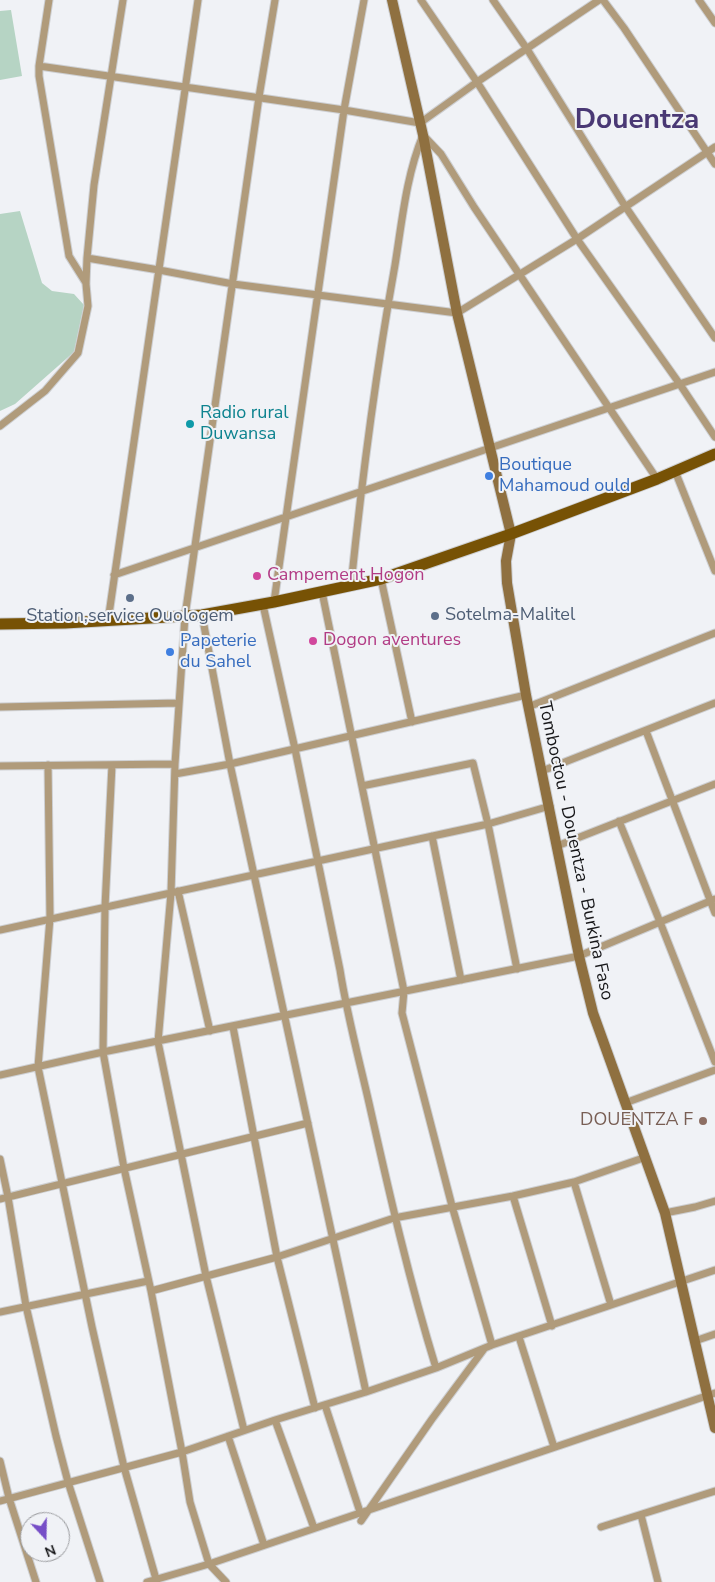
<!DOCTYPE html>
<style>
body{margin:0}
#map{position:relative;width:715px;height:1582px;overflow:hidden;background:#f0f2f6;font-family:"Nunito Sans",sans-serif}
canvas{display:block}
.north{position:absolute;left:20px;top:1512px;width:50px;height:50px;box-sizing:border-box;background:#f0f2f6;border:1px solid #999a9d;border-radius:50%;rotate:159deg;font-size:14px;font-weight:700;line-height:20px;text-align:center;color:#161618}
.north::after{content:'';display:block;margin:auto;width:18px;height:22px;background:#764ec7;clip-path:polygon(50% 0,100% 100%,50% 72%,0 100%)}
</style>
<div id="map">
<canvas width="715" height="1582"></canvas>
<div class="north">N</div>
</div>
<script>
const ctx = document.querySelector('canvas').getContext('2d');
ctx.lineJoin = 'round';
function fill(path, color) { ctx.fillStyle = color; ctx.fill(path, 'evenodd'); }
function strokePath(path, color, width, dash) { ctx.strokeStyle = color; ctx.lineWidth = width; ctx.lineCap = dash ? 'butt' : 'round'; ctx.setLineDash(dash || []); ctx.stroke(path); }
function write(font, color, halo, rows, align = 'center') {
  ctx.font = font + ' "Nunito Sans",sans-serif'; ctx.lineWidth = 4; ctx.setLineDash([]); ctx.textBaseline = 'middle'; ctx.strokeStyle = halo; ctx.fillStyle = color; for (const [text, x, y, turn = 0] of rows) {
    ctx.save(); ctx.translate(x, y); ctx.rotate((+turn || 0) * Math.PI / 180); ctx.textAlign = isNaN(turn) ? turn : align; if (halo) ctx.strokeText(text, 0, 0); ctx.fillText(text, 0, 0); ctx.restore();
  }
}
fill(new Path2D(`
 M11 10 22 76 0 80V11Z
 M20 211 42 283 52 291 74 294 84 305 74 352 15 404 0 411V214Z`), '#b6d4c4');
const minor = new Path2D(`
 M49 0 39 66 344 110 420 123 477 82 599 0
 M421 0 477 82 577 239 679 383 715 437
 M493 0 527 49 625 206 715 338
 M603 0 624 28 715 164
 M699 0 715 23
 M39 66V76L69 256 86 283
 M87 258 159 270 233 284 457 313 577 239 715 147
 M0 426 45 391 78 353 88 306 86 284 87 258 94 185 123 0
 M675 471 715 571
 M114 575 715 372
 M381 579 412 722
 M351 585C362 478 376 371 395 265 402 222 406 176 423 135L441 154 474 207 657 479
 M322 592 404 991 402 1013 452 1206 492 1345
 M274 602 344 110 364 0
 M263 605 295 749 340 970C347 1015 359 1059 369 1103 389 1192 409 1280 436 1368
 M202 615 230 764 366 1392
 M108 621 198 0
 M0 707 179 703
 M528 707 715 633
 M646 731 715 913
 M48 765 50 918 38 1067 92 1327 124 1467 156 1579
 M112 765 105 907 103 1052 124 1168 151 1291 182 1452 190 1502 209 1564 226 1582
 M0 766 175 764
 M542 771 715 703
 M175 774 230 764 526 695
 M362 786 473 763 488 824 517 969
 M619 821 660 922 715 1062
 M432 836 461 980
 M557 846 715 784
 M178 891 210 1031
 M0 930 488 824 550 806
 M233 1027 277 1257 315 1408
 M0 1075 103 1052 579 956 715 899
 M625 1103 715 1070
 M0 1159 8 1197 26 1306 56 1436 68 1482 100 1582
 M574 1182 611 1305
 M513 1196 552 1326
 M0 1199 308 1123
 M665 1213 695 1207 715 1201
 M151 1291 277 1257 394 1218 513 1196 574 1182 646 1157
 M0 1312 148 1281
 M519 1337 554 1447
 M695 1341 715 1334
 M325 1405 360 1512
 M275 1420 314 1528
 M244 1430 206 1276 158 1042 171 893 175 764 185 616 259 97 275 0
 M228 1436 264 1545
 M0 1461 9 1498 36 1582
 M0 1501 182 1452 275 1420 366 1392 436 1368 492 1345 715 1270
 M641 1515 658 1582
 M361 1521 432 1419 484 1349
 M601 1527 715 1491
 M147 1582 209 1564 715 1393`);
const secondary = new Path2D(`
 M392 0 423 135 457 313 511 534 506 561 507 583 526 695 579 956 593 1013 665 1213 715 1428`);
const primary = new Path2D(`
 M0 624 65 623 202 615 274 602 381 579 511 534 657 479 715 454`);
strokePath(minor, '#cdcfd2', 9);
strokePath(secondary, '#cdcfd2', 12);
strokePath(primary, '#cdcfd2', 13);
strokePath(minor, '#b09b7b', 7);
strokePath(secondary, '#8f7040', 10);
strokePath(primary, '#775205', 11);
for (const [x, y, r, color] of [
 [190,424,5,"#0f9aa8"],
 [489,476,5,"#3f7fe0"],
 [257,576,5,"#d1479c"],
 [130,598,5,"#5c6f8a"],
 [435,616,5,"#5c6f8a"],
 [313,641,5,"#d1479c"],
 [170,652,5,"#3f7fe0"],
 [703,1121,5,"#8d6e63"]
]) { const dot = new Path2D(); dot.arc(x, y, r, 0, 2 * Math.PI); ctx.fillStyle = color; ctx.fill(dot); strokePath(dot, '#f0f2f6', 2); }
write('18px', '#0d838f', '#f0f2f6', [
 ["Radio rural",200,414],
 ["Duwansa",200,435]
], 'left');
write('18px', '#366cbe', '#f0f2f6', [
 ["Boutique",499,466],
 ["Mahamoud ould",499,487],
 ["Papeterie",180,642],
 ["du Sahel",180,663]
], 'left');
write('18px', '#b23c85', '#f0f2f6', [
 ["Campement Hogon",267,576],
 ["Dogon aventures",323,641]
], 'left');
write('18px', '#4e5e75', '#f0f2f6', [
 ["Sotelma-Malitel",445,616],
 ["Station,service Ouologem",130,617,"center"]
], 'left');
write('18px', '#161618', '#f0f2f6', [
 ["Tomboctou - Douentza - Burkina Faso",575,851,78]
]);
write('18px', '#785e54', '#f0f2f6', [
 ["DOUENTZA F",693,1121]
], 'right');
write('bold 28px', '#493874', '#f0f2f6', [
 ["Douentza",637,121]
]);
</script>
